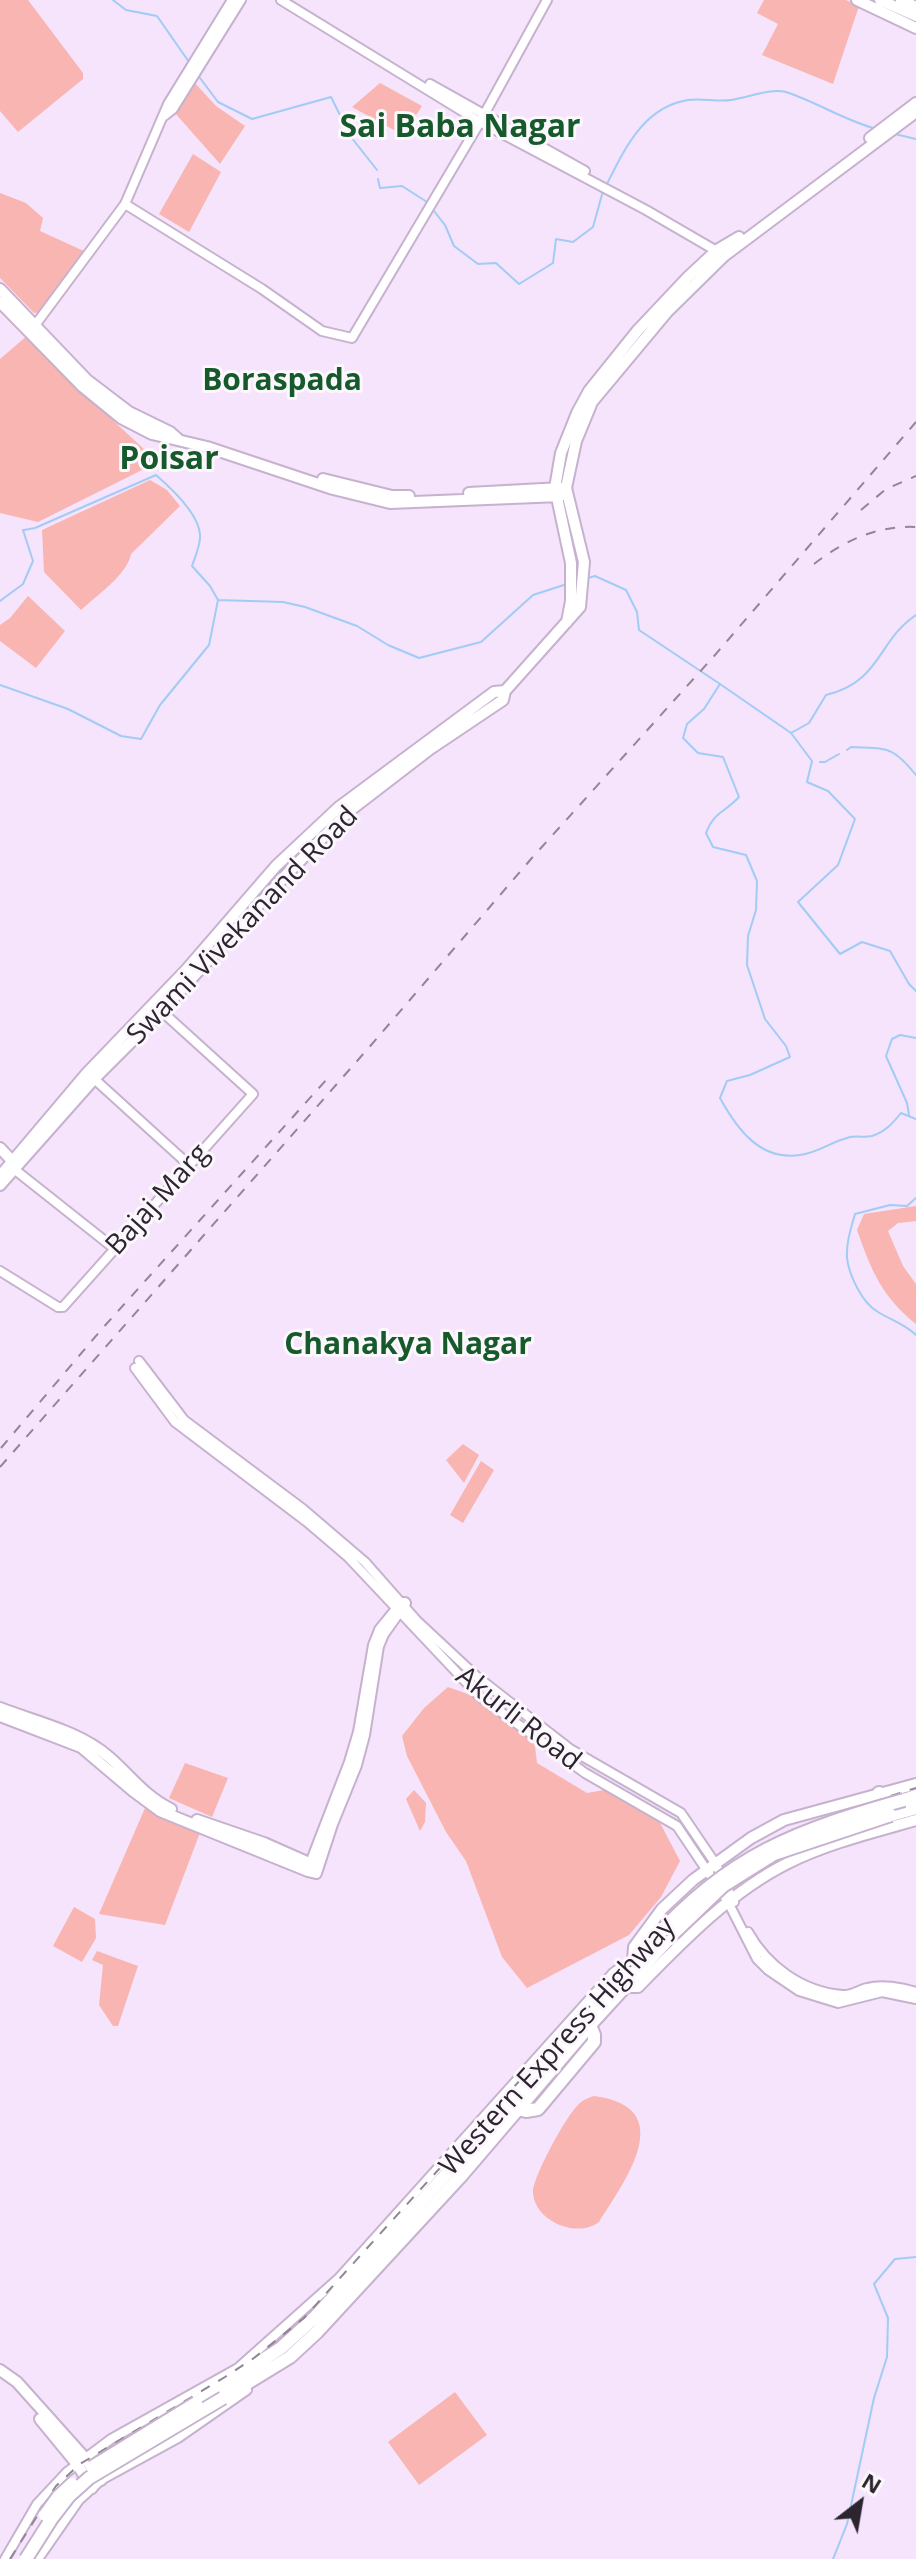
<!DOCTYPE html>
<style>
body{margin:0}
#map{position:relative;width:916px;height:2559px;overflow:hidden;background:#f5e4fb;font-family:"Open Sans",sans-serif}
canvas{display:block}
.north{position:absolute;left:820px;top:2463px;width:80px;height:80px;-webkit-text-stroke:6px #fbf7fc;paint-order:stroke;rotate:31deg;font-size:22px;font-weight:700;line-height:32px;text-align:center;color:#2c252f}
.north::after{content:'';display:block;margin:auto;width:28px;height:36px;background:#2c252f;clip-path:polygon(50% 0,100% 100%,50% 72%,0 100%)}
</style>
<div id="map">
<canvas width="916" height="2559"></canvas>
<div class="north">N</div>
</div>
<script>
const ctx = document.querySelector('canvas').getContext('2d');
ctx.lineJoin = 'round';
function fill(path, color) { ctx.fillStyle = color; ctx.fill(path, 'evenodd'); }
function strokePath(path, color, width, dash) { ctx.strokeStyle = color; ctx.lineWidth = width; ctx.lineCap = dash ? 'butt' : 'round'; ctx.setLineDash(dash || []); ctx.stroke(path); }
function write(font, color, halo, rows, align = 'center') {
  ctx.font = font + ' "Open Sans",sans-serif'; ctx.lineWidth = 6; ctx.setLineDash([]); ctx.textBaseline = 'middle'; ctx.strokeStyle = halo; ctx.fillStyle = color; for (const [text, x, y, turn = 0] of rows) {
    ctx.save(); ctx.translate(x, y); ctx.rotate((+turn || 0) * Math.PI / 180); ctx.textAlign = isNaN(turn) ? turn : align; if (halo) ctx.strokeText(text, 0, 0); ctx.fillText(text, 0, 0); ctx.restore();
  }
}
fill(new Path2D(`
 M0 0H28L83 73V79L18 132 0 111Z
 M764 0H846L859 6 833 84 762 55 778 24 757 13Z
 M194 82 216 106 245 126 220 164 175 113Z
 M380 83 422 106 403 135 352 107Z
 M193 154 221 172 189 232 159 214Z
 M0 193 26 203 43 218 40 231 86 252 40 312 34 313 0 278Z
 M28 335 55 367 158 462 38 522 0 513V359Z
 M150 480 167 490 180 506 131 554C127 575 97 595 81 610L44 572 42 530Z
 M28 596 65 631 36 668 0 641V625L10 618Z
 M916 1206V1221L898 1223 888 1231 903 1266 916 1284V1324C882 1297 871 1270 857 1230L864 1214Z
 M463 1444 479 1455 464 1483 446 1460Z
 M481 1461 494 1470 463 1523 450 1515Z
 M448 1687 476 1697 534 1738 537 1763 587 1793 604 1790 658 1819 680 1861 661 1897 629 1935 527 1988 502 1957 466 1861 446 1832 407 1756 402 1736 424 1708Z
 M185 1763 228 1778 212 1817 169 1798Z
 M414 1790 426 1803 425 1822 420 1831 406 1799Z
 M145 1808 201 1830 165 1925 99 1914Z
 M74 1907 95 1919 96 1938 82 1962 53 1946Z
 M97 1951 138 1966 118 2026H113L99 2005 103 1965 92 1960Z
 M594 2096C680 2107 625 2181 599 2222 577 2239 534 2221 533 2192 533 2177 566 2116 578 2105 582 2100 588 2098 594 2096Z
 M455 2392 487 2435 419 2485 388 2442Z`), '#f9b5b1');
strokePath(new Path2D(`
 M113 0 126 10 157 16 189 62
 M197 74 218 102 252 119 331 97 351 137 377 170
 M895 134 916 139
 M378 179 380 188 402 186 427 202
 M606 186C624 150 643 107 688 100 702 98 717 102 731 100 747 98 770 88 786 92 817 102 845 121 877 129
 M434 211 445 225 454 246 478 264 496 263 519 284 553 263 556 239 573 242 593 227 603 191
 M24 530 35 528 156 475C171 488 199 514 200 535 201 544 195 557 192 566L210 586 218 600 283 602 305 607 357 626 388 645 419 658 481 642 533 595 567 584
 M588 578 595 576 626 590 637 612 639 630 720 684 704 709 687 724 683 738 698 753 723 757 739 797C724 813 714 812 706 833L713 847 746 855 757 881 756 910 748 936 747 965 765 1019 786 1046 790 1057 750 1075 727 1081 720 1098C737 1129 760 1161 800 1155 817 1153 831 1142 847 1138 855 1135 864 1138 872 1136 885 1132 893 1123 901 1113L916 1119
 M0 601 23 584 33 561 23 530
 M720 684 791 733 812 761 807 782 828 791 855 819 838 865 798 902 840 954 862 942 890 951 909 984 916 991
 M0 685 68 709 121 736 141 739 160 705 209 645 218 600
 M791 733 809 723 826 695C882 681 877 641 916 615
 M847 750 851 747C887 749 892 745 916 775
 M820 762H825L839 754
 M909 1115 907 1103 886 1056 892 1039 900 1035 916 1038
 M916 1198 907 1206 890 1205 855 1214C851 1228 846 1243 847 1258 849 1275 862 1303 878 1312 891 1320 905 1324 916 1335
 M833 2559 847 2524 874 2398 887 2357 888 2318 874 2284 895 2259 916 2257`), '#a2cbf5', 2);
const minor = new Path2D(`
 M281 0 480 122 646 210 720 253
 M430 84 585 171
 M164 116 173 109 241 0
 M125 204 168 104 232 0
 M33 328 125 204 262 289 322 331 352 338 480 122 547 0
 M91 1076 189 1165
 M14 1169 115 1249
 M0 1271 58 1307H63L253 1094 157 1007
 M139 1361 184 1420 303 1509 365 1562 417 1621 476 1676 570 1749 681 1813 715 1863 734 1902
 M135 1368 175 1422 307 1522 348 1557 479 1696 585 1773 677 1826 728 1902 757 1959 768 1970 799 1991 838 2003 882 1992 916 1999
 M748 1932C767 1966 802 1992 843 1995 851 1996 859 1990 867 1988 881 1984 902 1987 916 1992
 M5 2559 37 2504 67 2472 111 2439 238 2368 339 2278 613 1973 621 1967 628 1966
 M38 2559 79 2500 101 2480 178 2438 247 2390`);
const major = new Path2D(`
 M857 0 916 28
 M880 0 916 16
 M901 0 916 7
 M870 138 916 103
 M0 289 87 380 129 412 170 432 178 439
 M0 302 83 387 121 418 152 434 207 447 333 489 390 503 560 496
 M323 479 392 496H409
 M469 493 561 488
 M567 622 571 601V563L555 488 561 453 577 413 589 391 638 330 688 277 717 250 739 237
 M0 1148 15 1164
 M0 1176 87 1073 186 970 276 866 339 807 494 692 505 691
 M0 1185 94 1079 161 1012 286 875 348 812 430 749 503 700 505 691 580 607 584 562 566 488 576 441 592 402 667 312 724 256 916 112
 M0 1708C36 1722 79 1731 109 1757 130 1775 145 1797 171 1809
 M0 1716 81 1747 133 1791 160 1811 308 1871 316 1873 332 1824 356 1765 364 1735 378 1646 383 1634 405 1603H402L380 1630 374 1645 359 1732 350 1762 308 1871
 M197 1820 264 1843 316 1866
 M633 1961 634 1947 662 1909 693 1880 751 1838 784 1820 916 1784
 M625 1987H638C683 1941 730 1892 788 1863 828 1843 874 1832 916 1820
 M0 2370 17 2382 85 2458 101 2480
 M40 2419 77 2464 92 2488`);
const highway = new Path2D(`
 M879 1793 904 1800 916 1796
 M891 1815 916 1808
 M518 2109 526 2111 538 2109 594 2042V2035L590 2025
 M223 2398 290 2357 317 2332 460 2177 590 2025 674 1933
 M196 2403 281 2348 314 2318 451 2169 653 1940`);
strokePath(minor, '#c6b2ce', 12);
strokePath(major, '#c6b2ce', 14);
strokePath(highway, '#c6b2ce', 16);
strokePath(minor, '#fff', 8);
strokePath(major, '#fff', 10);
strokePath(highway, '#fff', 12);
strokePath(new Path2D(`
 M861 510 886 489 916 476
 M814 564C844 541 877 525 916 527
 M1 1448 101 1330 327 1079
 M0 1467 372 1044 531 859 715 655 916 422
 M10 2559 56 2486 80 2464 225 2377 254 2358 304 2318C366 2249 429 2180 492 2111 611 1980 740 1839 916 1788`), '#918596', 2, [10, 10]);
const highwayBridge = new Path2D(`
 M674 1933 723 1886 774 1854 891 1815
 M653 1940C729 1855 797 1830 904 1800
 M92 2467 196 2403
 M45 2515 58 2497 72 2484
 M26 2559 52 2518 69 2496 89 2478 223 2398`);
strokePath(highwayBridge, '#c6b2ce', 16, []);
strokePath(highwayBridge, '#fff', 12);
write('28px', '#2c252f', '#fbf7fc', [
 ["Swami Vivekanand Road",243,926,-46],
 ["Bajaj Marg",158,1200,-48],
 ["Akurli Road",518,1719,38],
 ["Western Express Highway",558,2047,-48]
]);
write('bold 30px', '#165a2c', '#fbf7fc', [
 ["Boraspada",282,381],
 ["Chanakya Nagar",408,1345]
]);
write('bold 32px', '#165a2c', '#fbf7fc', [
 ["Sai Baba Nagar",460,128],
 ["Poisar",169,460]
]);
</script>
